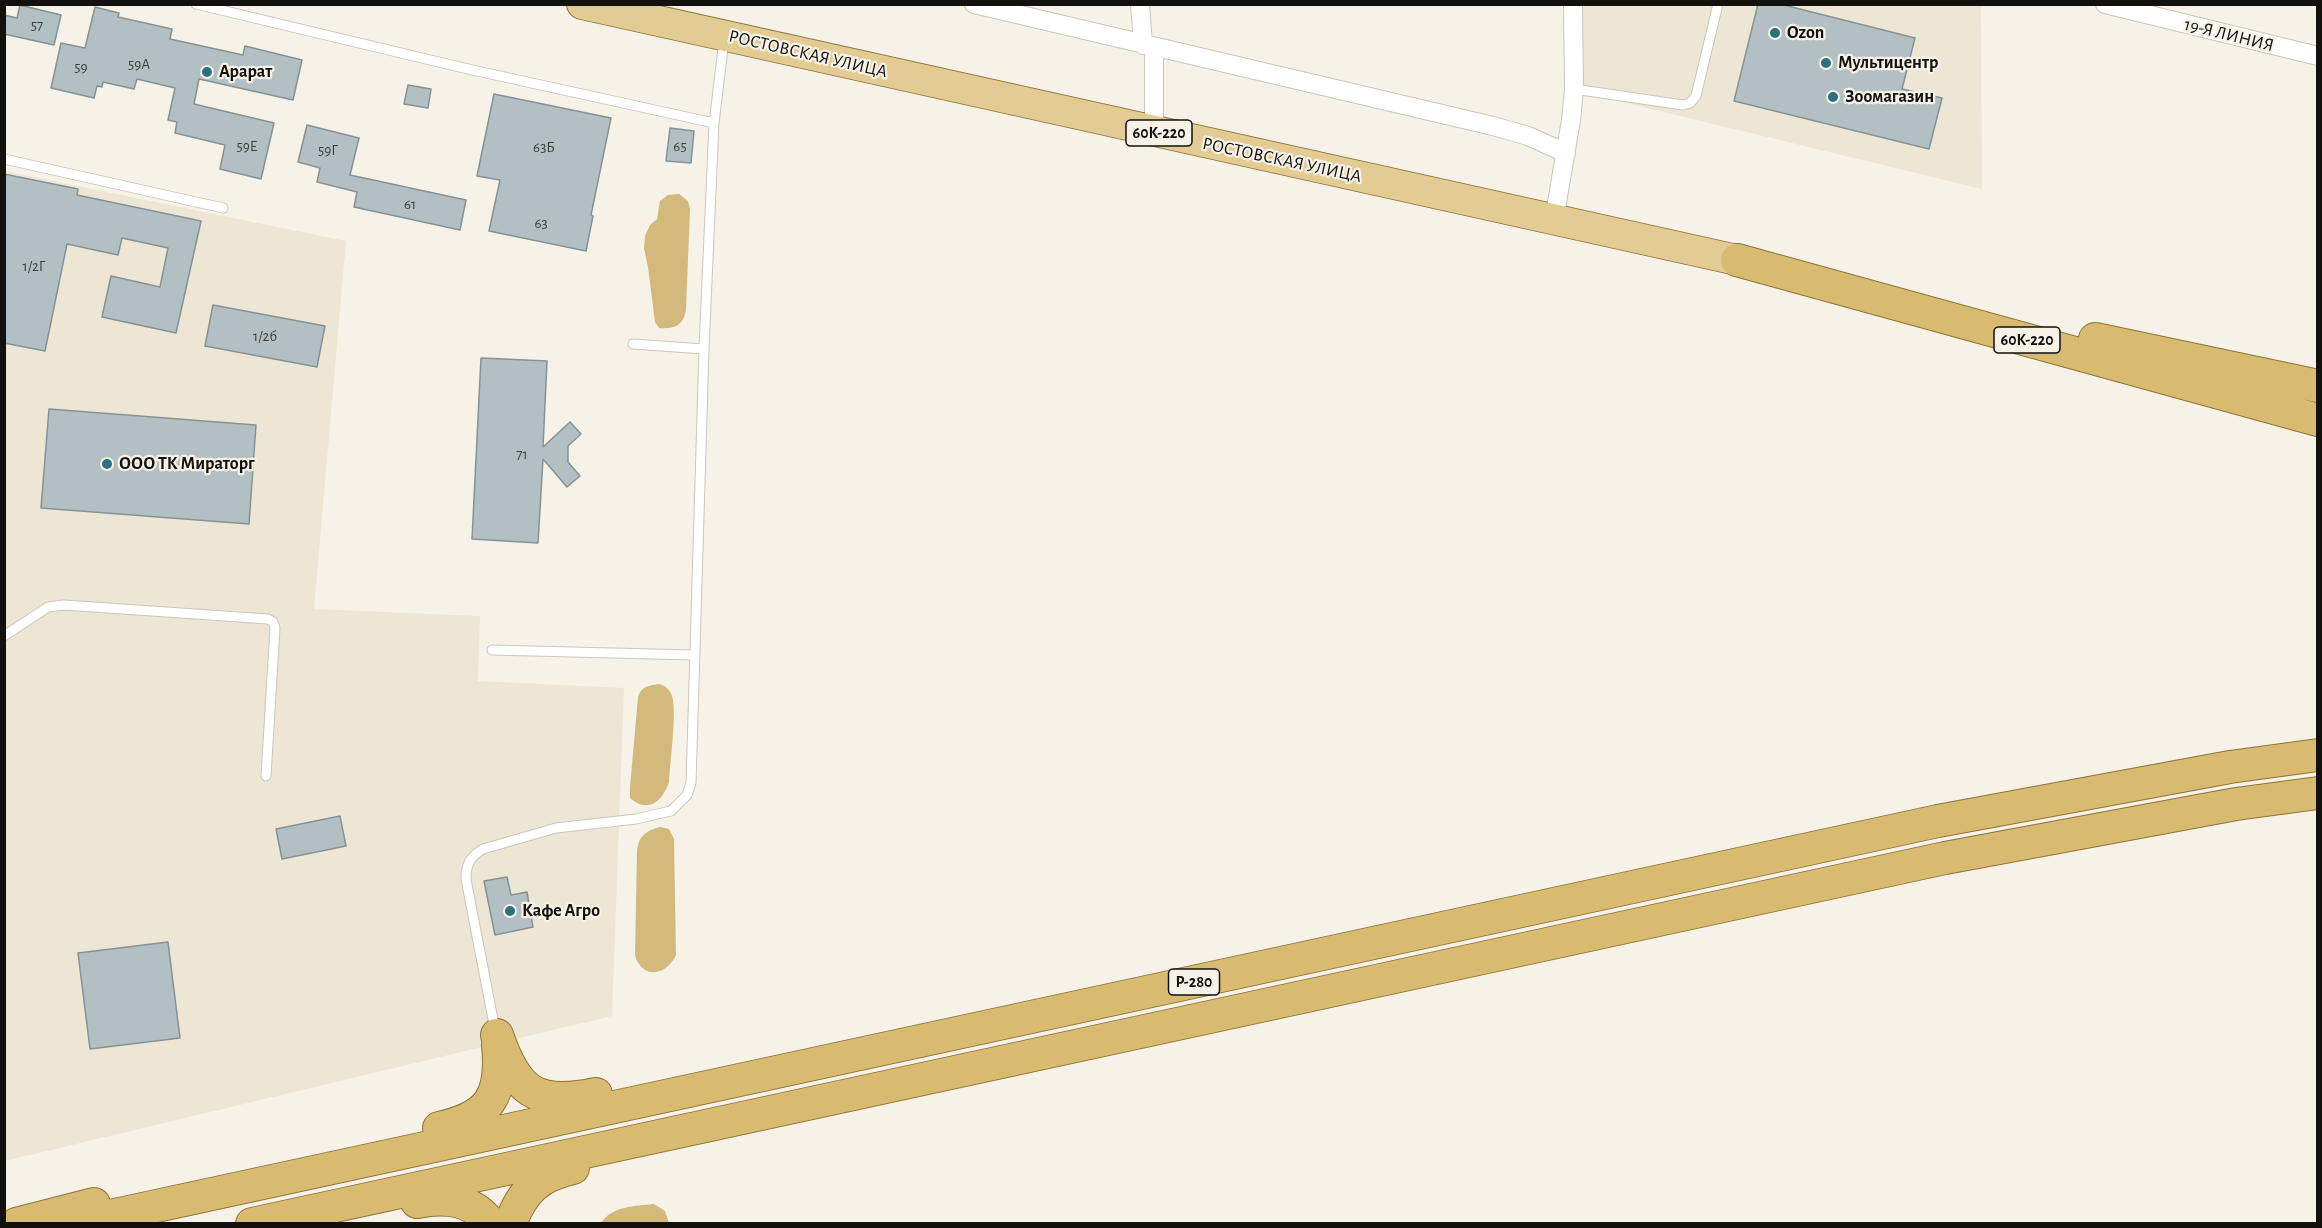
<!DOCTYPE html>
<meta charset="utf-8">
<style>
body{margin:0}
#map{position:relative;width:2322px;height:1228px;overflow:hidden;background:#f7f2e7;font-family:"Alegreya Sans",sans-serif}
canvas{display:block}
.frame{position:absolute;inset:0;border:6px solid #13110d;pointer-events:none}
</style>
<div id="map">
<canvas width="2322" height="1228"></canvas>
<div class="frame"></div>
</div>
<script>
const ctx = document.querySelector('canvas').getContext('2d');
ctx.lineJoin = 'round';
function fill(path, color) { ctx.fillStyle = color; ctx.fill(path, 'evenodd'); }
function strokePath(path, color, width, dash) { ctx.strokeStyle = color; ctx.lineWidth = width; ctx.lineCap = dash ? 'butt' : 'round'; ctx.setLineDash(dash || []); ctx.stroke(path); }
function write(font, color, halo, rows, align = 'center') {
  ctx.font = font + ' "Alegreya Sans",sans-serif'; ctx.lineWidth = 4.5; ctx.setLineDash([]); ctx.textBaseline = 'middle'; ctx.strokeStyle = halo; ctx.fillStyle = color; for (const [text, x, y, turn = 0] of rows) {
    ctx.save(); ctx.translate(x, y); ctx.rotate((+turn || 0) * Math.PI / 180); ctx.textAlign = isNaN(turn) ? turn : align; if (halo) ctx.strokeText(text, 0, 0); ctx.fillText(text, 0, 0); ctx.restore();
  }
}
fill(new Path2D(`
 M1581 5H1981L1982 189 1581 92Z
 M4 171 346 241 314 609 480 616 478 681 624 688 612 1016 5 1161Z`), '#eee6d4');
fill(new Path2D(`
 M679 194 688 201 690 209 686 310C683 326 675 329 659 328L655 322 648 267 644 248 645 236 650 225 657 219 660 201 668 195Z
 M659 684C665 686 670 689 672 696 677 711 670 762 669 782 663 801 648 814 630 798V787L638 697C642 686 648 686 659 684Z
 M660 827 669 829 674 839 676 955C666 976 642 980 635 955L637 851C639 836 645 831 660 827Z
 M654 1204 665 1211 669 1223H601C612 1206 635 1206 654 1204Z`), '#d3b97c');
const building = new Path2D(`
 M1758 4H1780L1915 38 1902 89 1942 98 1929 149 1734 101Z
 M20 5 61 15 54 45 4 34V15L17 18Z
 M95 7 119 13 118 17 172 29 170 39 243 55 245 46 302 60 293 100 199 79 194 104 274 123 261 179 220 169 225 145 175 133 177 122 168 120 175 88 137 79 134 89 103 82 102 87 97 86 94 98 51 88 61 43 85 48Z
 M408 85 431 89 428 108 404 104Z
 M494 94 611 118 591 215 593 216 586 251 489 231 500 180 477 176Z
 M307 125 359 138 350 175 466 200 460 230 354 207 357 192 317 182 320 168 298 162Z
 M670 128 694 131 691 163 666 161Z
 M4 174 78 189 77 195 201 221 176 333 102 317 111 276 160 287 168 248 122 238 118 255 67 244 45 351 4 343Z
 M213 305 325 326 317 367 205 346Z
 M481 358 547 361 543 447 570 422 581 434 568 446V462L580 476 567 487 543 459 538 543 472 539Z
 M49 409 256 425 249 524 41 508Z
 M340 816 346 846 282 859 276 829Z
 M507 877 511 895 527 892 533 927 495 935 484 881Z
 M168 942 180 1038 90 1049 78 953Z`);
fill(building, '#b3c0c3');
strokePath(building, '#859295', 1.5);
const service = new Path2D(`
 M196 4 468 69 714 123
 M1574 89 1683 105 1690 103 1696 96 1718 4
 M4 159 223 208
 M633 344 704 349
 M4 636 48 607 64 605 268 619 273 622 275 628 266 776
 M492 650 693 655
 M495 1030 466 879C466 864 470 857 483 849L556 828 636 819 671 811 687 795 691 783 704 349 714 123 724 40`);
const minor = new Path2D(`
 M974 4 1493 126 1528 136 1566 153
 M1140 4 1143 45
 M2105 4 2318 56
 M1154 131V48
 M1554 220 1571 120 1574 89 1573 4`);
const primary = new Path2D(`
 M582 4 1737 260`);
const trunk = new Path2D(`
 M1737 260 2318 420
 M2095 339 2318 386
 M497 1035C516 1091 535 1107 596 1094
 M439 1128C490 1117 503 1096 498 1045
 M417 1202C446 1196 472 1199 491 1224
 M16 1224 94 1204
 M73 1224 1938 821 2230 767 2318 755
 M252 1224 1945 858 2236 804 2318 793
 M510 1224C523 1190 538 1176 573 1168`);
strokePath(service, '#cbc6bc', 11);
strokePath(minor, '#cbc6bc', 20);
strokePath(primary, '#8d7436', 32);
strokePath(trunk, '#8d7436', 34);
strokePath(service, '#fff', 9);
strokePath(minor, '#fff', 18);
strokePath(primary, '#e2cc94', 30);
strokePath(trunk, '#d8bb70', 32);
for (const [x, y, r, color] of [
 [1775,33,6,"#2b727f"],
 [1826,63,6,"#2b727f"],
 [207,72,6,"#2b727f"],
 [1833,97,6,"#2b727f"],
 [107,464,6,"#2b727f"],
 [510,911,6,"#2b727f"]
]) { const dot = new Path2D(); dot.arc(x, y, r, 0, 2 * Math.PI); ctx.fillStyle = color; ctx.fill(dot); strokePath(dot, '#f7f2e7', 2); }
write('15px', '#3b3d3a', null, [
 ["57",37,25],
 ["59А",139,64],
 ["59",81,67],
 ["59Е",247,146],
 ["65",680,146],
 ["63Б",544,147],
 ["59Г",328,150],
 ["61",410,204],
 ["63",541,223],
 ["1/2Г",34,266],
 ["1/2б",265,336],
 ["71",522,454]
]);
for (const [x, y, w] of [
 [1159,133,66],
 [2027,340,66],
 [1194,982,51]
]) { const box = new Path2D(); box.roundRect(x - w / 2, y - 13, w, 26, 4.5); ctx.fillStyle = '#f7f2e7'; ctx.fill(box); strokePath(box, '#13110d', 1.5); }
write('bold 16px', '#13110d', null, [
 ["60К-220",1159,133],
 ["60К-220",2027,340],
 ["Р-280",1194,982]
]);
write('bold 18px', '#13110d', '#f7f2e7', [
 ["Ozon",1787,33],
 ["Мультицентр",1838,63],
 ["Арарат",219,72],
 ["Зоомагазин",1845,97],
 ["ООО ТК Мираторг",119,464],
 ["Кафе Агро",522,911]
], 'left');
write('18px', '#13110d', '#f7f2e7', [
 ["19-Я ЛИНИЯ",2229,35,14],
 ["РОСТОВСКАЯ УЛИЦА",808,54,13],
 ["РОСТОВСКАЯ УЛИЦА",1282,160,12]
]);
</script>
